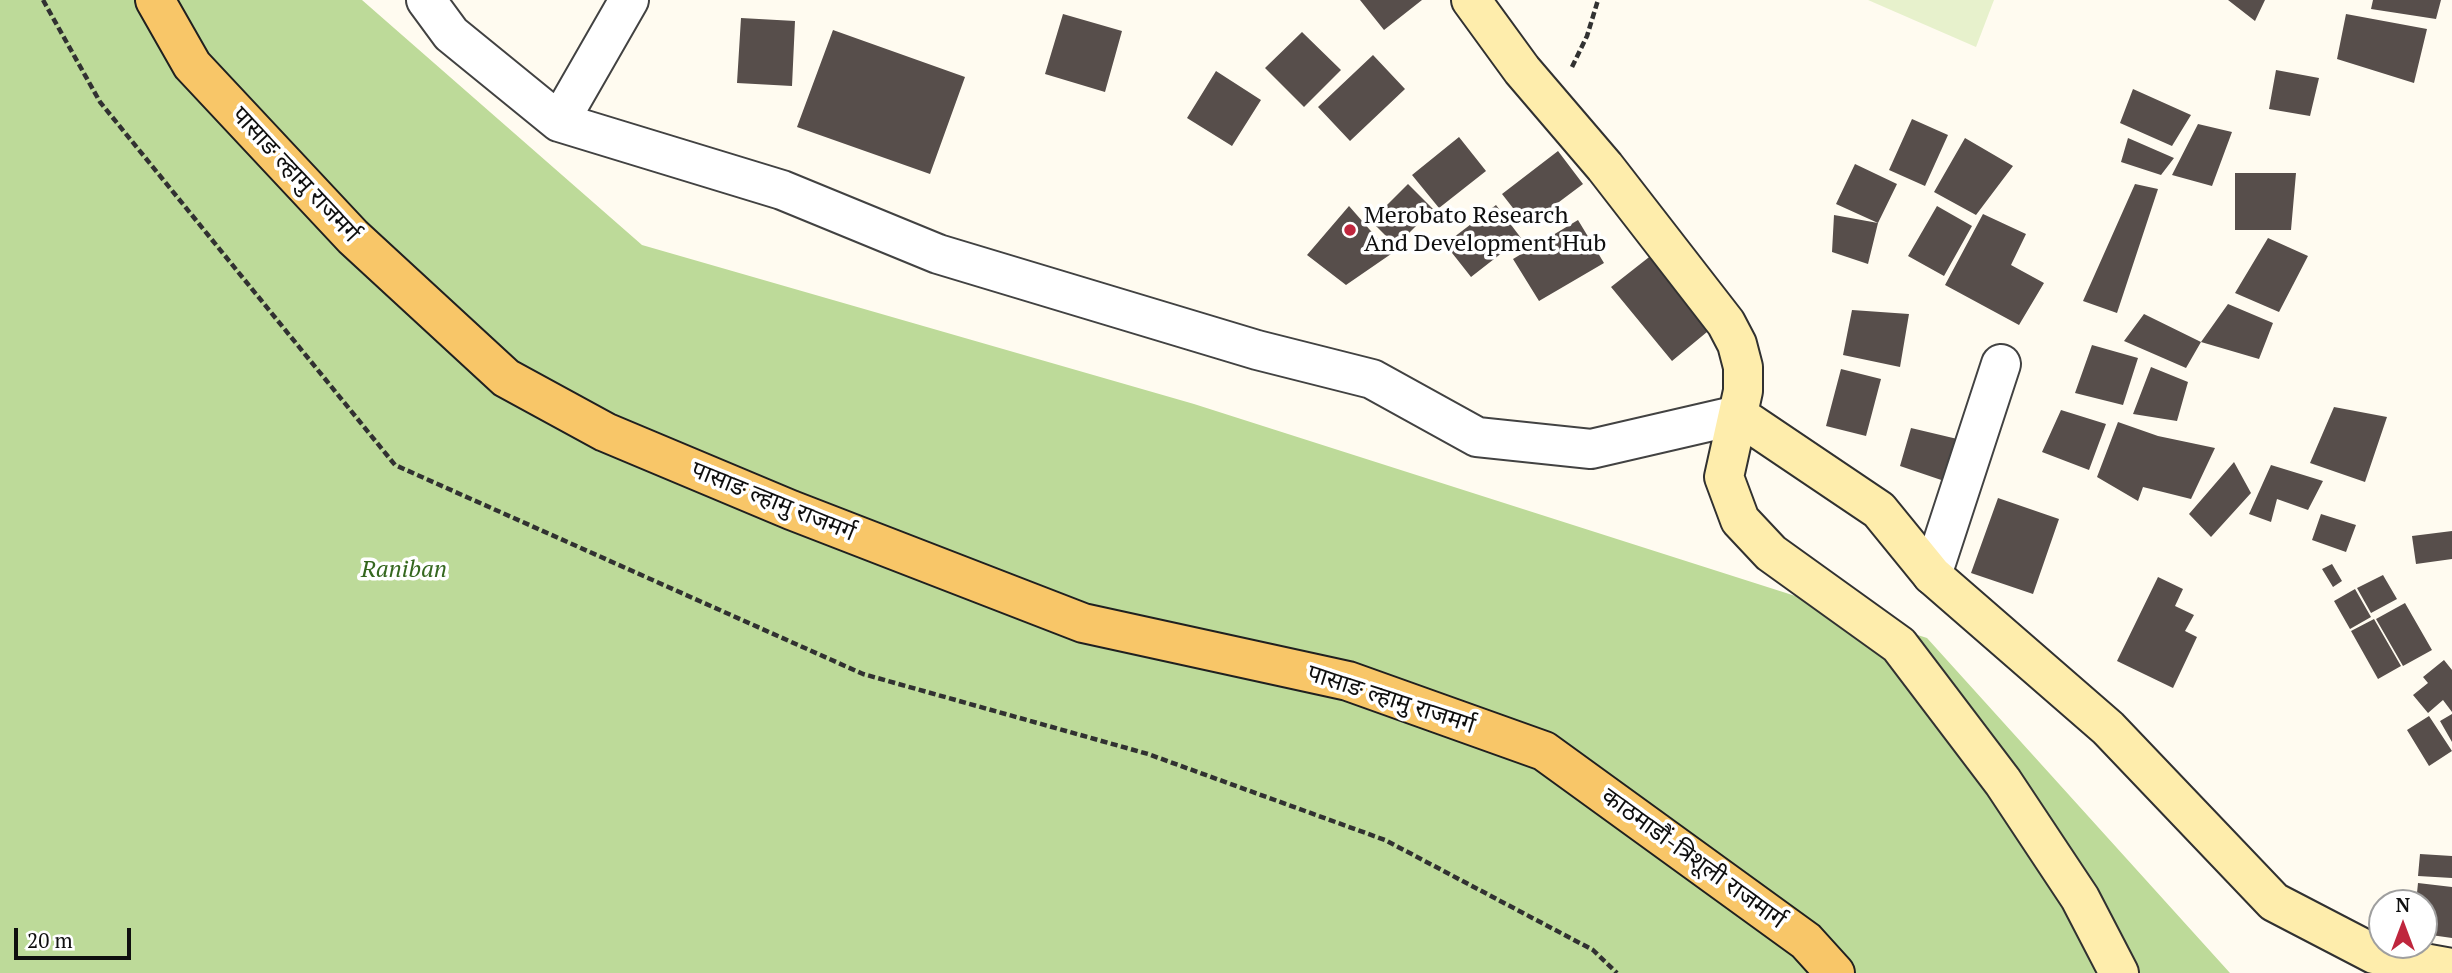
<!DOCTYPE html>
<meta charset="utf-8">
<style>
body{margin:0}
#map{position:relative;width:2452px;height:973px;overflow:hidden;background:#fffbf0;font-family:"PT Serif",serif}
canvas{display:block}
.north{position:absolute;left:2368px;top:889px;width:70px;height:70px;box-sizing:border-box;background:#fff;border:2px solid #9f9f9f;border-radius:50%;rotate:0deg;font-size:19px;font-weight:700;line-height:28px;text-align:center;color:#0f0f0f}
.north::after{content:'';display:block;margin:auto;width:24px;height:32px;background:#bf263d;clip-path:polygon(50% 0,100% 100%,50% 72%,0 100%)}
.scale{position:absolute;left:14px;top:928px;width:117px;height:32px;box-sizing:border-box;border:4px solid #0f0f0f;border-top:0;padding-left:9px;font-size:21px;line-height:24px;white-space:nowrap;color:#0f0f0f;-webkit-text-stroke:5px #fff;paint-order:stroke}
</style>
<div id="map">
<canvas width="2452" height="973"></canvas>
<div class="north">N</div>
<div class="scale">20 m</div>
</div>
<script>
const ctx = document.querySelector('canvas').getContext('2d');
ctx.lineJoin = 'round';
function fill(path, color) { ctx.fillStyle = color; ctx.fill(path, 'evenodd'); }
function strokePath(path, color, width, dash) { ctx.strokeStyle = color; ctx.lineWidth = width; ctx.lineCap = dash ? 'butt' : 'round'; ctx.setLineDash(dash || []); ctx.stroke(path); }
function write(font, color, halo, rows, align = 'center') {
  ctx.font = font + ' "PT Serif","Noto Sans Devanagari",serif'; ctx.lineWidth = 7; ctx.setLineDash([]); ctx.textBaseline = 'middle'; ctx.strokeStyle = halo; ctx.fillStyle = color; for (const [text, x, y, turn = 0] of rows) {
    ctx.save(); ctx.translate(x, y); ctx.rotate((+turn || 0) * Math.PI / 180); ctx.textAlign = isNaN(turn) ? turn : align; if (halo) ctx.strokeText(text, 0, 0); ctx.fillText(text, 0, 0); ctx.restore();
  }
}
fill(new Path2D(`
 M0 0H362L642 245 1194 404 1927 638 2230 973H0Z`), '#bdda99');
fill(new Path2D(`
 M1868 0H1994L1976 47Z`), '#e7f1cc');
fill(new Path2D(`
 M1360 0H1422L1384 30Z
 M2228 0H2265L2255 21Z
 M2373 0H2441L2436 19 2371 9Z
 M1063 14 1122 31 1105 92 1045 74Z
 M2346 14 2427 29 2414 83 2337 59Z
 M741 18 795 21 792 86 737 83Z
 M833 30 965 77 930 174 797 127Z
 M1302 32 1341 70 1304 107 1265 68Z
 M1373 55 1405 89 1350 141 1318 107Z
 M2276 70 2319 78 2310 116 2269 109Z
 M1216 71 1261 100 1232 146 1187 118Z
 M2133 89 2191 115 2172 146 2120 123Z
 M1912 119 1948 135 1925 186 1889 170Z
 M2198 124 2232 132 2212 186 2172 175Z
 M1459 137 1486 171 1439 208 1412 175Z
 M1965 138 2013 166 1976 215 1934 192Z
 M2128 138 2174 158 2161 175 2121 162Z
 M1558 151 1583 184 1527 226 1502 194Z
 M1855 164 1897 184 1878 223 1836 204Z
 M2235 173H2296L2291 230H2235Z
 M1408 184 1433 209 1396 246 1371 221Z
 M2135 184 2158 189 2117 313 2083 301Z
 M1496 205 1521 238 1471 277 1445 244Z
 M1349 206 1391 254 1346 285 1307 255Z
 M1937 206 1972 226 1944 276 1908 256Z
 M1983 214 2026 234 2011 265 2044 283 2019 325 1945 285Z
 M1834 215 1878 223 1868 264 1832 252Z
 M1578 220 1604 263 1539 301 1513 259Z
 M2268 238 2308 256 2279 312 2235 293Z
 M1653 254 1713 327 1672 361 1611 287Z
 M2228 304 2273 323 2259 359 2201 342 2186 368 2124 341 2144 314 2201 342Z
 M1852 310 1909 314 1900 367 1843 355Z
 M2092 345 2138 358 2123 405 2075 393Z
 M2151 367 2188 382 2177 421 2133 414Z
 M1841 369 1881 379 1866 436 1826 426Z
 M2334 407 2387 417 2365 482 2310 463Z
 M2061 410 2106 424 2089 470 2042 452Z
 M2118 422 2158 436 2215 448 2191 499 2143 487 2138 501 2097 477Z
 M1911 428 1970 442 1956 485 1900 466Z
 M2234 462 2251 493 2211 537 2189 514Z
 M2271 465 2323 481 2308 510 2277 499 2271 522 2249 514Z
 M1998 498 2059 519 2033 594 1971 573Z
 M2321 514 2356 525 2346 552 2312 540Z
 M2452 531V559L2416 564 2412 536Z
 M2332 564 2342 581 2333 587 2322 569Z
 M2383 575 2397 599 2371 613 2357 588Z
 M2158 577 2183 589 2175 606 2194 615 2185 631 2197 637 2173 688 2117 661Z
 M2355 589 2371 617 2350 629 2334 601Z
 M2405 603 2432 650 2403 666 2376 619Z
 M2374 619 2401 666 2378 679 2351 631Z
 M2444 660 2452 670V712L2443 700 2428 713 2413 695 2428 683 2423 677Z
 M2452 714V742L2440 721Z
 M2429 716 2452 751 2429 766 2407 730Z
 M2420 854 2452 856V878L2418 876Z
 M2418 883 2452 887V938L2424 934V903H2416Z`), '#574e4b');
const street = new Path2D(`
 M426 0 451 34 559 122 782 190 938 254 1257 350 1372 379 1477 437 1591 449 1738 415
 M559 122 629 0
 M1932 575 2001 364`);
const secondary = new Path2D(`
 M1471 0 1522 70 1605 167 1726 323 1737 344 1743 367V391L1724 477 1740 520 1771 553 1899 645 2003 782 2080 898 2119 973
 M1738 415 1879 510 1932 575 2108 728 2274 902 2374 954 2452 968`);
const primary = new Path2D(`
 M155 0 192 65 353 237 506 378 605 432 791 510 1083 623 1348 681 1544 751 1806 941 1835 973`);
strokePath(street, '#424242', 42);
strokePath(secondary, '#313131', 42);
strokePath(primary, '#202020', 42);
strokePath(new Path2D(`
 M43 0 100 102 395 465 863 674 1148 754 1385 840 1593 950 1617 973
 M1572 67 1587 36 1598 0`), '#313131', 4.5, [7, 3.5]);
strokePath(street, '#fff', 38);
strokePath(secondary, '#feedac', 38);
strokePath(primary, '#f8c668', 38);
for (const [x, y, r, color] of [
 [1350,230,7,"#bf263d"]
]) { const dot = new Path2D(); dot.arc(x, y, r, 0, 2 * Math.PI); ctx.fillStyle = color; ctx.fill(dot); strokePath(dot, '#fff', 2.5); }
write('24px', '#0f0f0f', '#fff', [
 ["पासाङ ल्हामु राजमर्ग",295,175,47],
 ["पासाङ ल्हामु राजमर्ग",773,502,22],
 ["पासाङ ल्हामु राजमर्ग",1391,700,18],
 ["काठमाडौं-त्रिशूली राजमार्ग",1693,859,36]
]);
write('24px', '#0f0f0f', '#fff', [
 ["Merobato Research",1364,216],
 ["And Development Hub",1364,244]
], 'left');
write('italic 24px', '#35671f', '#fff', [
 ["Raniban",404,570]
]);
</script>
